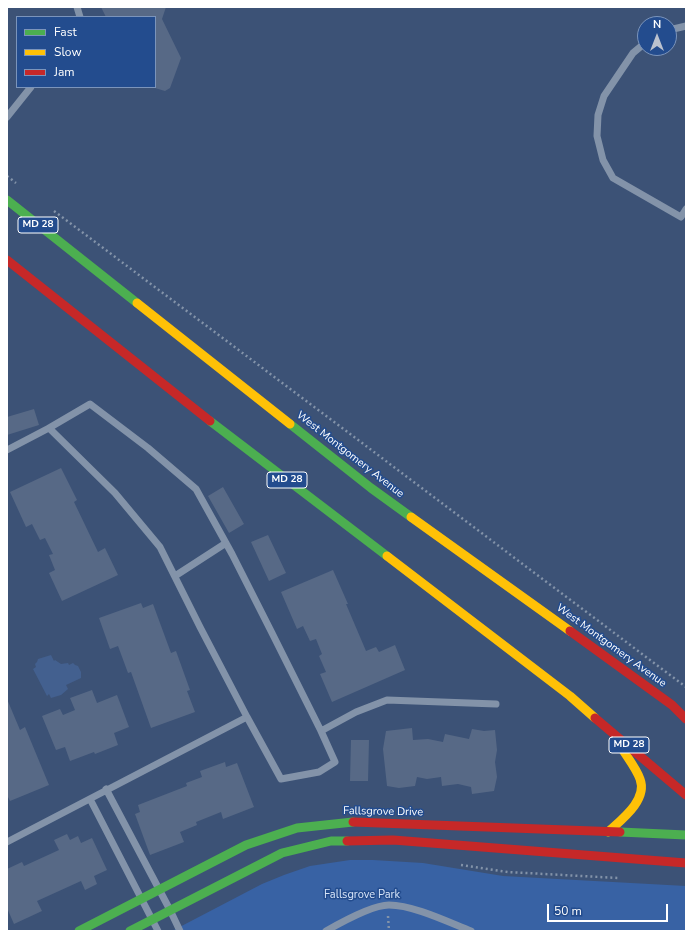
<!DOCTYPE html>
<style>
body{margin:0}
#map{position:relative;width:693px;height:938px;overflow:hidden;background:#3c5276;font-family:"Nunito Sans",sans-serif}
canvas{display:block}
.frame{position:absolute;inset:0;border:8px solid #fff;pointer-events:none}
.legend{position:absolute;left:16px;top:16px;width:140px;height:72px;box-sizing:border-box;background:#234c8e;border:1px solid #7b94bb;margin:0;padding:5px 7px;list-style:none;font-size:12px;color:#fff}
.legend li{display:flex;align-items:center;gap:8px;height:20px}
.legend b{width:20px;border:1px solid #7b94bb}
.north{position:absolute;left:637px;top:16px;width:40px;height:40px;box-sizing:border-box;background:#234c8e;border:1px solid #7b94bb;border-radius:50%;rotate:0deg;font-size:11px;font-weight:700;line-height:16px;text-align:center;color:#fff}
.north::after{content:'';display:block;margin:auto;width:14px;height:18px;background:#bbc2cf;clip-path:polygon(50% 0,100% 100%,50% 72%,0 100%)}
.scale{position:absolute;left:547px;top:904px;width:121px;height:18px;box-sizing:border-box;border:2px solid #fff;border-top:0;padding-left:5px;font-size:12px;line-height:14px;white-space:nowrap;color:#fff;-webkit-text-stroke:3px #234c8e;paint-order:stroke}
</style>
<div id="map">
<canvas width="693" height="938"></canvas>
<div class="frame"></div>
<ul class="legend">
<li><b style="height:5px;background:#4caf50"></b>Fast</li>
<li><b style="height:5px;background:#ffc107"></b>Slow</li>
<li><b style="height:5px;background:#c62828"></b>Jam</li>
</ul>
<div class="north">N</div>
<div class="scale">50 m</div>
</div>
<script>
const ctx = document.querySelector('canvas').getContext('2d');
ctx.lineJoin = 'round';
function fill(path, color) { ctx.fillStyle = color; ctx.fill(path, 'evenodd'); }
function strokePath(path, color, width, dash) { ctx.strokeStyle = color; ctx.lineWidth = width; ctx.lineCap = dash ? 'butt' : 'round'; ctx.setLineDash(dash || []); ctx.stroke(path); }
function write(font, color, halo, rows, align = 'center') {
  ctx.font = font + ' "Nunito Sans",sans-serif'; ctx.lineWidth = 3; ctx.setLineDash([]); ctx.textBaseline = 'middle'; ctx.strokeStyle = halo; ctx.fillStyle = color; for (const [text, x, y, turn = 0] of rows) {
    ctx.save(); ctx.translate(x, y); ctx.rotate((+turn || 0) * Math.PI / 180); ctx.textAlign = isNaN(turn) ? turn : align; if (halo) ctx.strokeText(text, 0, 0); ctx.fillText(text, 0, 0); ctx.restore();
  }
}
fill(new Path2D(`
 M350 860H373L423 863 503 876 686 886V931H172L262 884 284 875 310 866Z`), '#3862a4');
fill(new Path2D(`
 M51 655 54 661 55 660 61 664 68 663 69 665 73 663 75 665 78 666 81 672V678L66 685 68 689 61 695 51 698 49 694 47 696 33 669 36 667 35 664 37 662 38 659Z`), '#43608f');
fill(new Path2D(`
 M101 7H166L162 19 181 58 170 88 165 91 155 88V17H106Z
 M34 409 39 425 7 435V417Z
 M61 468 77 500 74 502 98 552 105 548 118 575 62 601 49 573 55 570 49 555 53 554 45 538 40 540 32 524 26 527 10 492Z
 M223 487 244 524 229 533 208 496Z
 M268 535 286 573 269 581 251 542Z
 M333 570 348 604H346L366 651 376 647 379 652 395 645 405 670 332 702 320 674 326 672 319 656 322 654 316 639 310 641 303 626 297 629 281 592Z
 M141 603 143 608 153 604 171 653 176 651 190 690 187 691 195 712 151 728 131 672 128 673 118 646 110 649 99 618Z
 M92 690 97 703 117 695 129 727 114 733 118 745 95 754 94 752 70 761 65 747 56 750 42 716 60 709 63 715 75 710 70 698Z
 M7 699 20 730 25 727 49 785 10 801 7 795Z
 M412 728 413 740 428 739 443 742 445 734 469 739 472 729 484 731 495 730 497 750 495 762 497 777 494 791 472 794 471 787 458 784 442 786 441 777 427 779 417 777 415 786 399 788 387 786 383 749 386 731Z
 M351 740H369L368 781H350Z
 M225 762 226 767 237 763 254 807 223 819 221 812 196 822 197 825 180 832 184 842 150 855 135 814 140 812 138 805 187 786 186 783 202 777 200 771Z
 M67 834 70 840 78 836 81 843 92 838 107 870 94 876 97 884 85 890 81 881 37 901 42 911 14 924 7 908V869L22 862 24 866 59 850 54 840Z`), '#576986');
strokePath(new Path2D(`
 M7 176 16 183
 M54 211 686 687
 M461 865 508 872 618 878
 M388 916 389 931`), '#8393a9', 2.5, [2, 3]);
strokePath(new Path2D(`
 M77 7 80 17
 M669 30 686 26
 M645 43 633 53 604 96 598 115 597 136 603 160 613 178 681 217 686 209
 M7 117 31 87
 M49 428 90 404 148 448 196 489 232 554 272 633 321 731 335 762 319 772 281 779 247 717
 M7 450 49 428 115 493 160 547 200 627 247 717 7 842
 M175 576 226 543
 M321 731 356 712 387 700 496 704
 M106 789 170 910 180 931
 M90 799 158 931
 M326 931C340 923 373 905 389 905 413 905 448 922 471 931`), '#8393a9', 7);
strokePath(new Path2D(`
 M7 200 137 303
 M210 421 387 556
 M290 424 371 488 411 517
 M620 832 686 835
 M79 931 246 845 297 828 353 822
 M130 931 282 853 331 841H347`), '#4caf50', 9);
strokePath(new Path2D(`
 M137 303 290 424
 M411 517 570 631
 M387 556 570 696 595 718
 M608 832C621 820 648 800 640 779 636 768 627 757 621 747`), '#ffc107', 9);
strokePath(new Path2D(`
 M7 260 210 421
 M570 631 672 705 686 719
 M595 718 686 795
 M353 822 620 832
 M347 841 393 840 686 863`), '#c62828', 9);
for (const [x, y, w] of [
 [38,225,40],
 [287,480,40],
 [629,745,40]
]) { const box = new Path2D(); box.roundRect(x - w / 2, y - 8, w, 16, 3); ctx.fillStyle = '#234c8e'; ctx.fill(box); strokePath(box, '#fff', 1); }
write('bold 10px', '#fff', null, [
 ["MD 28",38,225],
 ["MD 28",287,480],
 ["MD 28",629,745]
]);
write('11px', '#fff', '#234c8e', [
 ["West Montgomery Avenue",350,455,38],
 ["West Montgomery Avenue",611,646,36],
 ["Fallsgrove Drive",383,812,1]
]);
write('11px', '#d8e5f9', '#234c8e', [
 ["Fallsgrove Park",362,895]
]);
</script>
